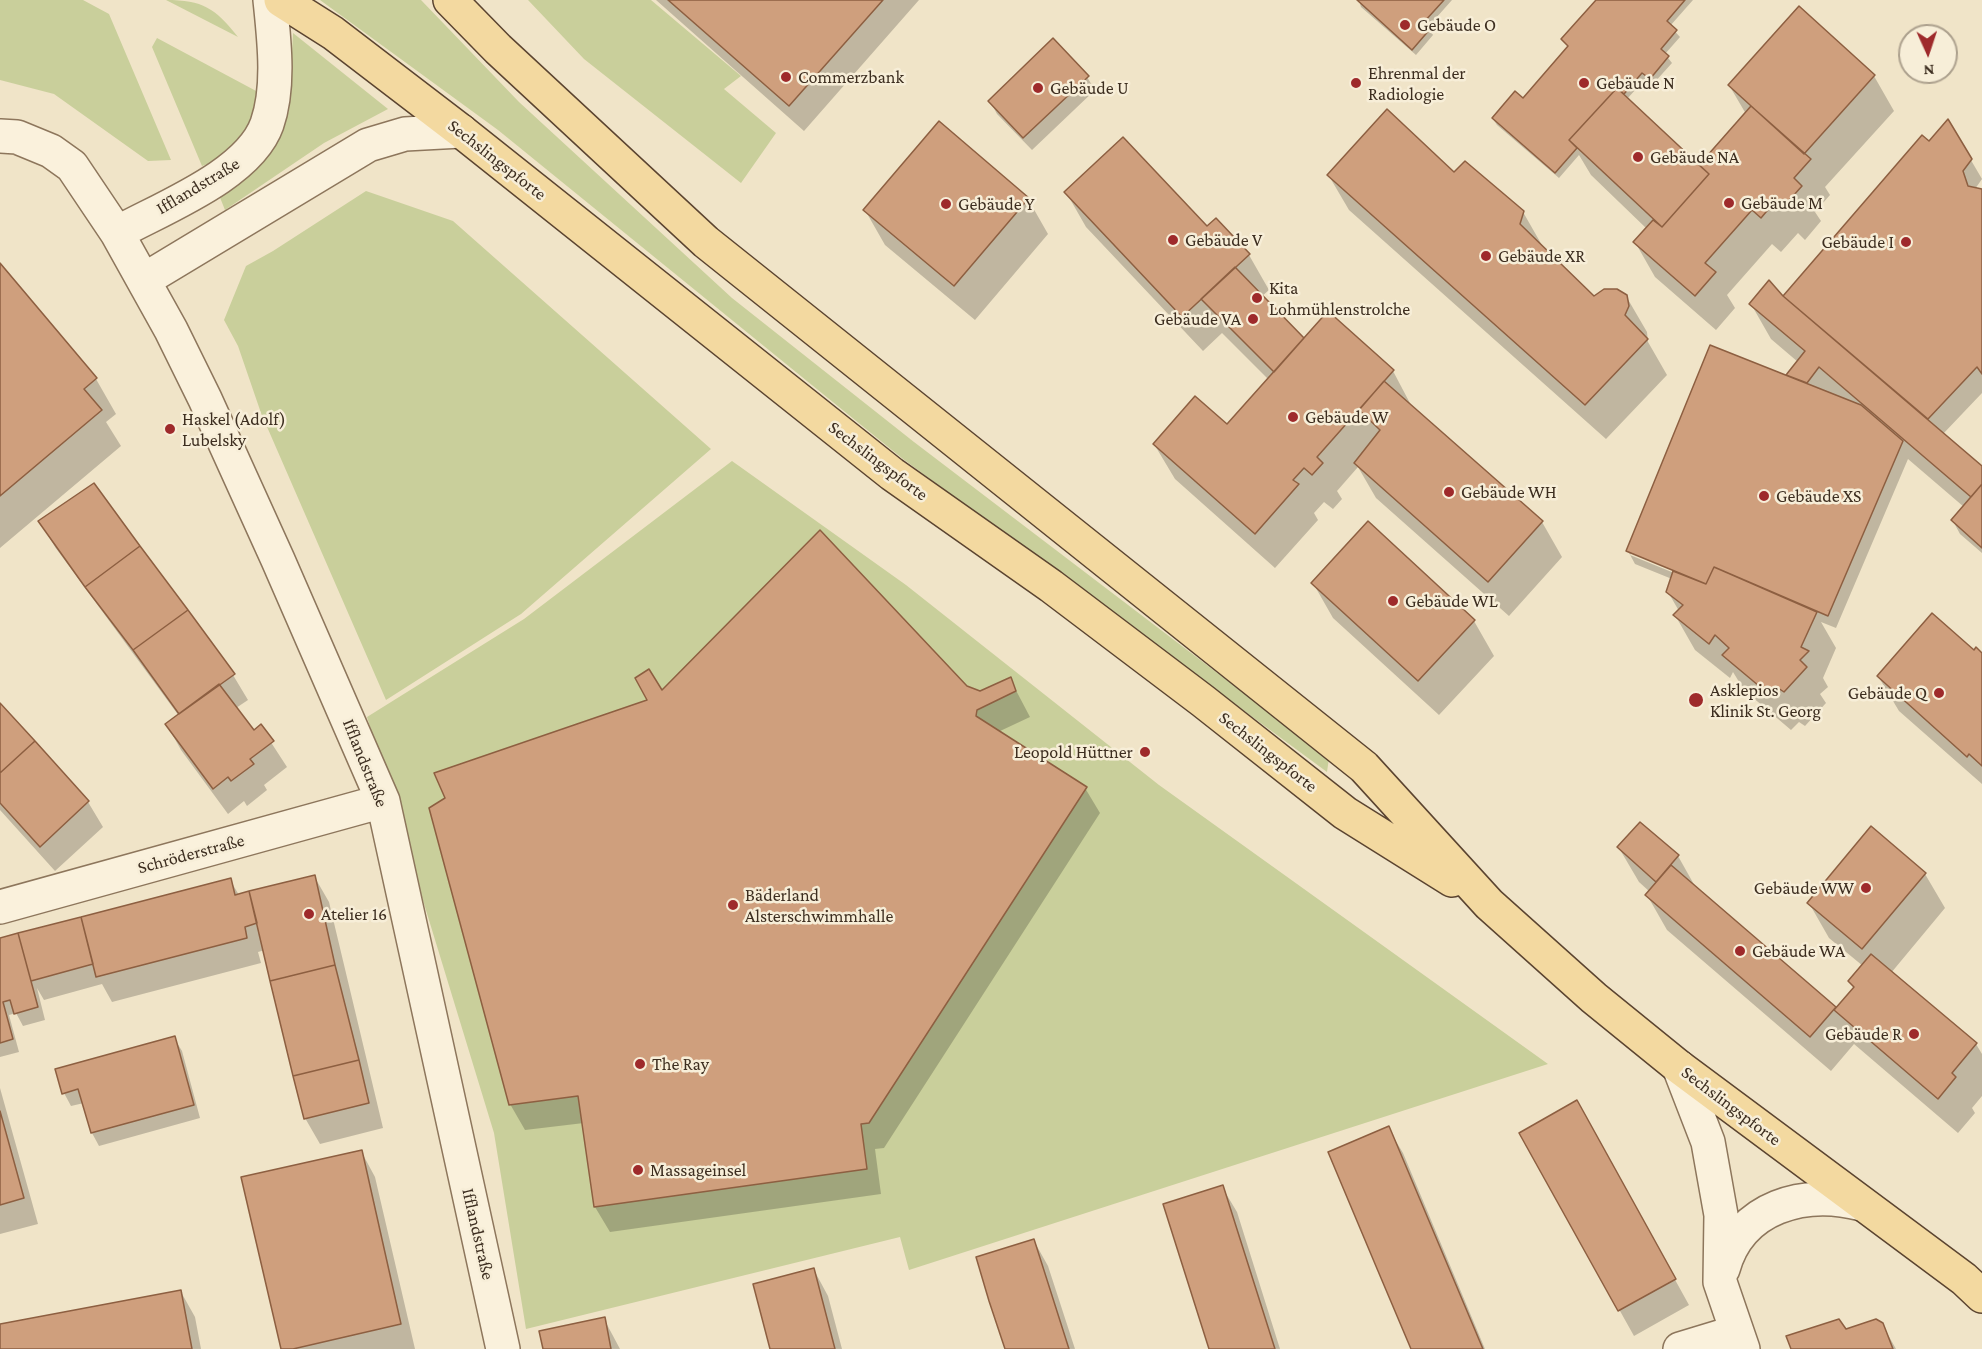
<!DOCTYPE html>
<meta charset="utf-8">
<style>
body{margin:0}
#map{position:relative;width:1982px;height:1349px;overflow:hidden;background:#f0e4c8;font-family:"Crimson Pro",serif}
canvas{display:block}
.north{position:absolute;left:1898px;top:24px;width:60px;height:60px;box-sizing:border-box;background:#f7eed8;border:2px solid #ada18e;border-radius:50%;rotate:177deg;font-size:16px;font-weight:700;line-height:24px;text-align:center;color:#3d2e20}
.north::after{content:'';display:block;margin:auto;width:21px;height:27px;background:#9e2a2b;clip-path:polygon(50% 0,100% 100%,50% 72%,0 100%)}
</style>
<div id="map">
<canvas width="1982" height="1349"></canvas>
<div class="north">N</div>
</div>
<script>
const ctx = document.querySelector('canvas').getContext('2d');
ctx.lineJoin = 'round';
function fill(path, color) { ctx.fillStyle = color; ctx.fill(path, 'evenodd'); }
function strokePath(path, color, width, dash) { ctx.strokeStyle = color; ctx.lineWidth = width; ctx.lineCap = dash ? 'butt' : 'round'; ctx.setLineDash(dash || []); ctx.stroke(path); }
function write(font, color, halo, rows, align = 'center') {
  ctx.font = font + ' "Crimson Pro",serif'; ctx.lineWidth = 5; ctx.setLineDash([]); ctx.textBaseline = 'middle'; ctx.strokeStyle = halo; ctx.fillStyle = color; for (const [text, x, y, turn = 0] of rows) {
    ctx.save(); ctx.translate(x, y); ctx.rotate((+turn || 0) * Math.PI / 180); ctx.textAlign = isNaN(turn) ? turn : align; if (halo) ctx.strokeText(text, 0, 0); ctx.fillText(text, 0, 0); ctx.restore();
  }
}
fill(new Path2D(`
 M0 0H83L109 14 171 160 148 161 54 94 0 80Z
 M166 0C203 0 215 8 238 37Z
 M320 0H421L519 102 732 298 914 442 1329 758 1327 772 903 459 498 130Z
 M528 0H651L741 76 724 89 776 133 741 183 584 59Z
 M293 33 388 109 324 143 225 210 219 195 233 179 271 153 289 111Z
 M157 38 258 92C258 99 260 110 257 116 247 138 225 159 202 166L152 47Z
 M366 191 453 221 711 449 521 614 386 700 261 413 238 346 224 320 246 266 273 251Z
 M732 461 906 585 1159 785 1548 1064 909 1270 900 1237 526 1329 494 1133 367 717 524 619Z`), '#c9cf9b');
fill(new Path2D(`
 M656 0H919L804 131Z
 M1359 0H1452L1428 27 1433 35 1416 55 1361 7Z
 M1598 0H1693L1670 26 1680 37 1665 54 1672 63 1653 84 1646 78 1627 99 1699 167 1746 114 1729 85 1874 76 1894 111 1825 187 1830 195 1815 212 1821 221 1805 240 1798 233 1781 252 1772 244 1727 295 1735 308 1716 330 1655 277 1635 242 1647 229 1591 175 1579 155 1559 178 1497 125 1493 119 1523 100 1569 48 1563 40Z
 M1087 77 1095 90 1032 150 997 114 990 101Z
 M1948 121 1982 179 1975 189 1982 191V393L1943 434 1982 468V553L1960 534 1953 521 1964 507 1908 459 1836 628 1821 622 1836 648 1823 678 1828 687 1820 694 1826 703 1805 726 1799 722 1791 730 1744 690 1733 672 1730 678 1695 650 1675 615 1679 611 1668 592 1672 579 1635 564 1628 551 1789 378 1788 375 1798 362 1771 339 1751 304 1783 298 1922 137 1929 143ZM1632 552 1712 585 1711 588 1630 555Z
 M939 123 1028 199 1048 234 975 320 885 245 865 210Z
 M1455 174 1523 212 1543 247 1594 298 1626 296 1647 332 1648 342 1667 375 1606 439 1349 210 1329 176Z
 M1066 192 1207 228 1249 255 1269 290 1261 297 1304 341 1393 371 1412 407 1542 522 1562 557 1509 616 1376 498 1358 467 1337 491 1342 499 1333 509 1324 502 1314 513 1318 520 1275 568 1175 479 1154 444 1228 426 1269 380 1222 333 1203 351 1086 227Z
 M0 266 96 379 116 414 106 422 121 446 0 548Z
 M40 521 233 675 248 700 236 708 253 732 261 727 287 767 264 785 267 790 247 806 244 801 228 814 181 750 167 725 179 716 55 547Z
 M1313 583 1474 621 1494 656 1439 715 1333 618Z
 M1974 652 1982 655V784L1899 711 1878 676Z
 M1010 679 1030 717 998 732 1085 788 1100 813 884 1148 875 1149 881 1194 610 1232 595 1207 584 1123 525 1130 510 1104 649 701 662 692 966 687 980 692Z
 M0 705 88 802 103 827 55 871 0 810Z
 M1619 848 1678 856 1696 888 1837 1009 1854 989 1850 982 1863 966 1829 938 1809 903 1925 874 1945 908 1891 973 1976 1044 1982 1054V1096L1972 1108 1975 1113 1958 1133 1854 1044 1831 1071 1667 930 1647 895 1650 892 1639 882Z
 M314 876 329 902 383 1128 320 1144 305 1118 265 950 258 952 261 963 112 1002 102 984 44 1000 37 988 45 1020 23 1026 16 1013 9 1015 19 1052 0 1057V940L230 880 239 895Z
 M174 1038 182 1051 200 1118 99 1146 92 1133 84 1103 71 1106 64 1093Z
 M0 1088 38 1224 0 1234Z
 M1388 1128 1403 1153 1485 1349H1413Z
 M1591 1128 1689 1305 1634 1336 1521 1134Z
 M361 1151 375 1177 415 1349H282Z
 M1222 1187 1237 1212 1280 1349H1210Z
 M1034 1241 1048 1266 1075 1349H1006Z
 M814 1270 828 1296 842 1349H772Z
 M181 1292 195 1317 201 1349H0V1325Z
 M604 1319 620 1349H544Z
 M1882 1324 1896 1349H1792L1845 1330Z`), '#0003');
const building = new Path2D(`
 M668 0H883L789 106Z
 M1357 0H1444L1424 22 1431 28 1412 50Z
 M1596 0H1685L1667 21 1677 30 1661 49 1669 56 1650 79 1642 73 1624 94 1617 88 1569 140 1577 148 1555 173 1492 118 1515 91 1523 98 1568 46 1561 39Z
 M1799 6 1875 75 1804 154 1728 85Z
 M1053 38 1089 76 1023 138 988 101Z
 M1617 88 1709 174 1662 227 1569 140Z
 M1751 106 1811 159 1794 178 1802 186 1784 206 1777 199 1761 218 1752 210 1705 263 1716 272 1695 296 1633 242 1653 220 1662 227 1709 174 1699 165Z
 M1387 109 1454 172 1465 161 1524 211 1520 224 1594 296 1604 289H1617L1627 295 1629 306 1625 315 1648 339 1585 405 1327 175Z
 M1948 119 1972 159 1963 171 1968 186 1982 189V374L1977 367 1928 419 1783 296 1922 135 1929 141Z
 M939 121 1029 198 954 286 863 210Z
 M1123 137 1207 226 1216 218 1250 254 1182 317 1064 192Z
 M0 263 97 378 84 389 102 410 0 496Z
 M1235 267 1304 338 1274 372 1201 299Z
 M1769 280 1783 296 1982 466V484L1971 497 1819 367 1807 383 1786 375 1805 351 1749 304Z
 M1328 311 1394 370 1317 457 1323 463 1312 475 1304 468 1293 480 1299 484 1255 534 1153 444 1195 396 1227 424Z
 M1710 345 1861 405 1903 441 1828 616 1714 567 1706 584 1626 551Z
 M1384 381 1543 521 1488 582 1354 463 1380 430 1359 410Z
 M94 483 140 546 85 587 38 521Z
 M1982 484V548L1951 520Z
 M1368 521 1475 620 1418 681 1311 583Z
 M820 530 967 686 980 691 1011 677 1016 691 977 710 976 716 1087 787 869 1123 861 1124 867 1169 594 1207 578 1096 509 1105 429 808 445 798 434 773 647 700 635 678 649 669 662 690Z
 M140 546 188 610 133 650 85 587Z
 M1714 567 1817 612 1801 647 1809 651 1800 660 1807 667 1784 692 1778 688 1771 696 1722 655 1729 648 1715 635 1709 644 1673 615 1683 605 1666 592 1673 571 1706 584Z
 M188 610 235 674 179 714 133 650Z
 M1932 613 1974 650 1976 647 1982 653V766L1969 754 1967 757 1877 676Z
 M219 684 254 730 261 724 274 741 250 759 254 764 231 781 228 777 213 789 165 724Z
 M0 703 35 741 0 773Z
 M35 741 89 801 40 847 0 803V773Z
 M1640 822 1679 855 1656 882 1617 847Z
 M1871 826 1926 873 1862 949 1807 903Z
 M1671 865 1836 1007 1810 1037 1645 895Z
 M315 875 335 965 270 981 249 891Z
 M231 878 235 895 249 891 257 923 245 927 247 938 96 977 81 917Z
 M81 917 93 964 31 981 18 933Z
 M18 933 38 1007 14 1014 10 1000 3 1002 13 1039 0 1043V938Z
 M1871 954 1977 1043 1952 1073 1956 1077 1938 1099 1834 1010 1854 987 1848 981Z
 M335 965 359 1060 293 1076 270 981Z
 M175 1036 194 1105 91 1133 78 1089 62 1094 55 1069Z
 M359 1060 369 1103 304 1119 293 1076Z
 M1577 1100 1676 1279 1618 1311 1519 1133Z
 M0 1111 24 1198 0 1205Z
 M1389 1126 1483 1349H1411L1378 1271 1328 1152Z
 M362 1150 401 1324 293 1349H281L241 1177Z
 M1223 1185 1235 1223 1275 1349H1209L1163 1204Z
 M1034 1239 1069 1349H1005L989 1301 976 1257Z
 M814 1268 835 1349H770L753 1284Z
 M181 1290 192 1349H0V1324Z
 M605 1317 611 1349H543L539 1331Z
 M1839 1319 1846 1329 1876 1319 1883 1323 1893 1349H1791L1786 1336Z`);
fill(building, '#cf9f7d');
strokePath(building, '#8d5f41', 1.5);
const minor = new Path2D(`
 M0 136 17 137 51 151 72 166 117 233 171 330 205 399 278 560 383 801 503 1349
 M117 233C162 208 249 175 267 124 280 87 274 39 270 0
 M144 280 368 145 405 134 461 131
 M0 907 383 801
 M1679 1067 1708 1142 1721 1215 1720 1282 1743 1349
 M1723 1269C1740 1206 1805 1189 1862 1204
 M1680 1349 1736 1332`);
const major = new Path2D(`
 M281 0 333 33 461 131 892 474 1051 586 1203 701 1345 813 1452 880
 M450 0 498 49 706 242 1364 767 1489 904 1594 998 1679 1067 1964 1279 1982 1296`);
strokePath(minor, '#8d765c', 36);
strokePath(major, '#5b4430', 36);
strokePath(minor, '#faf1dc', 33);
strokePath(major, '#f3d9a0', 33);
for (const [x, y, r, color] of [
 [1405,25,6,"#9e2a2b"],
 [786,77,6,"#9e2a2b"],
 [1356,83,6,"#9e2a2b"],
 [1584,83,6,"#9e2a2b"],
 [1038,88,6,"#9e2a2b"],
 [1638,157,6,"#9e2a2b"],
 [1729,203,6,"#9e2a2b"],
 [946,204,6,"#9e2a2b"],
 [1173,240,6,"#9e2a2b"],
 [1906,242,6,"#9e2a2b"],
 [1486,256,6,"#9e2a2b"],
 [1257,298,6,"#9e2a2b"],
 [1253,319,6,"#9e2a2b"],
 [1293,417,6,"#9e2a2b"],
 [170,429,6,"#9e2a2b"],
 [1449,492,6,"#9e2a2b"],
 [1764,496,6,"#9e2a2b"],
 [1393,601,6,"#9e2a2b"],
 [1939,693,6,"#9e2a2b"],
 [1696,700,8,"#9e2a2b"],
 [1145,752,6,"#9e2a2b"],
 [1866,888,6,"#9e2a2b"],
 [733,905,6,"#9e2a2b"],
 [309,914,6,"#9e2a2b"],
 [1740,951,6,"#9e2a2b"],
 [1914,1034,6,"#9e2a2b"],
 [640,1064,6,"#9e2a2b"],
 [638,1170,6,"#9e2a2b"]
]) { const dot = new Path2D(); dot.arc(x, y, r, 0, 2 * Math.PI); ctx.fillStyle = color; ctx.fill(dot); strokePath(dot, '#f7eed8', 2); }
write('18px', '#3d2e20', '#f7eed8', [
 ["Gebäude O",1417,25],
 ["Ehrenmal der",1368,73],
 ["Radiologie",1368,94],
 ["Commerzbank",798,77],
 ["Gebäude N",1596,83],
 ["Gebäude U",1050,88],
 ["Gebäude NA",1650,157],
 ["Gebäude M",1741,203],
 ["Gebäude Y",958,204],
 ["Gebäude V",1185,240],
 ["Gebäude I",1894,242,"right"],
 ["Gebäude XR",1498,256],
 ["Kita",1269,288],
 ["Lohmühlenstrolche",1269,309],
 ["Gebäude VA",1241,319,"right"],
 ["Gebäude W",1305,417],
 ["Haskel (Adolf)",182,419],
 ["Lubelsky",182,440],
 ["Gebäude WH",1461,492],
 ["Gebäude XS",1776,496],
 ["Gebäude WL",1405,601],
 ["Asklepios",1710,690],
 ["Klinik St. Georg",1710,711],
 ["Gebäude Q",1927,693,"right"],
 ["Leopold Hüttner",1133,752,"right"],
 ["Gebäude WW",1854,888,"right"],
 ["Bäderland",745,895],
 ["Alsterschwimmhalle",745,916],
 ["Atelier 16",321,914],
 ["Gebäude WA",1752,951],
 ["Gebäude R",1902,1034,"right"],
 ["The Ray",652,1064],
 ["Massageinsel",650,1170]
], 'left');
write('18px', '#3d2e20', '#f7eed8', [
 ["Sechslingspforte",497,160,38],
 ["Ifflandstraße",198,186,-31],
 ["Sechslingspforte",878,461,37],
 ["Sechslingspforte",1268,752,38],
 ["Ifflandstraße",365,763,68],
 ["Schröderstraße",191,854,-15],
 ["Sechslingspforte",1731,1106,37],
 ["Ifflandstraße",478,1234,77]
]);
</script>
